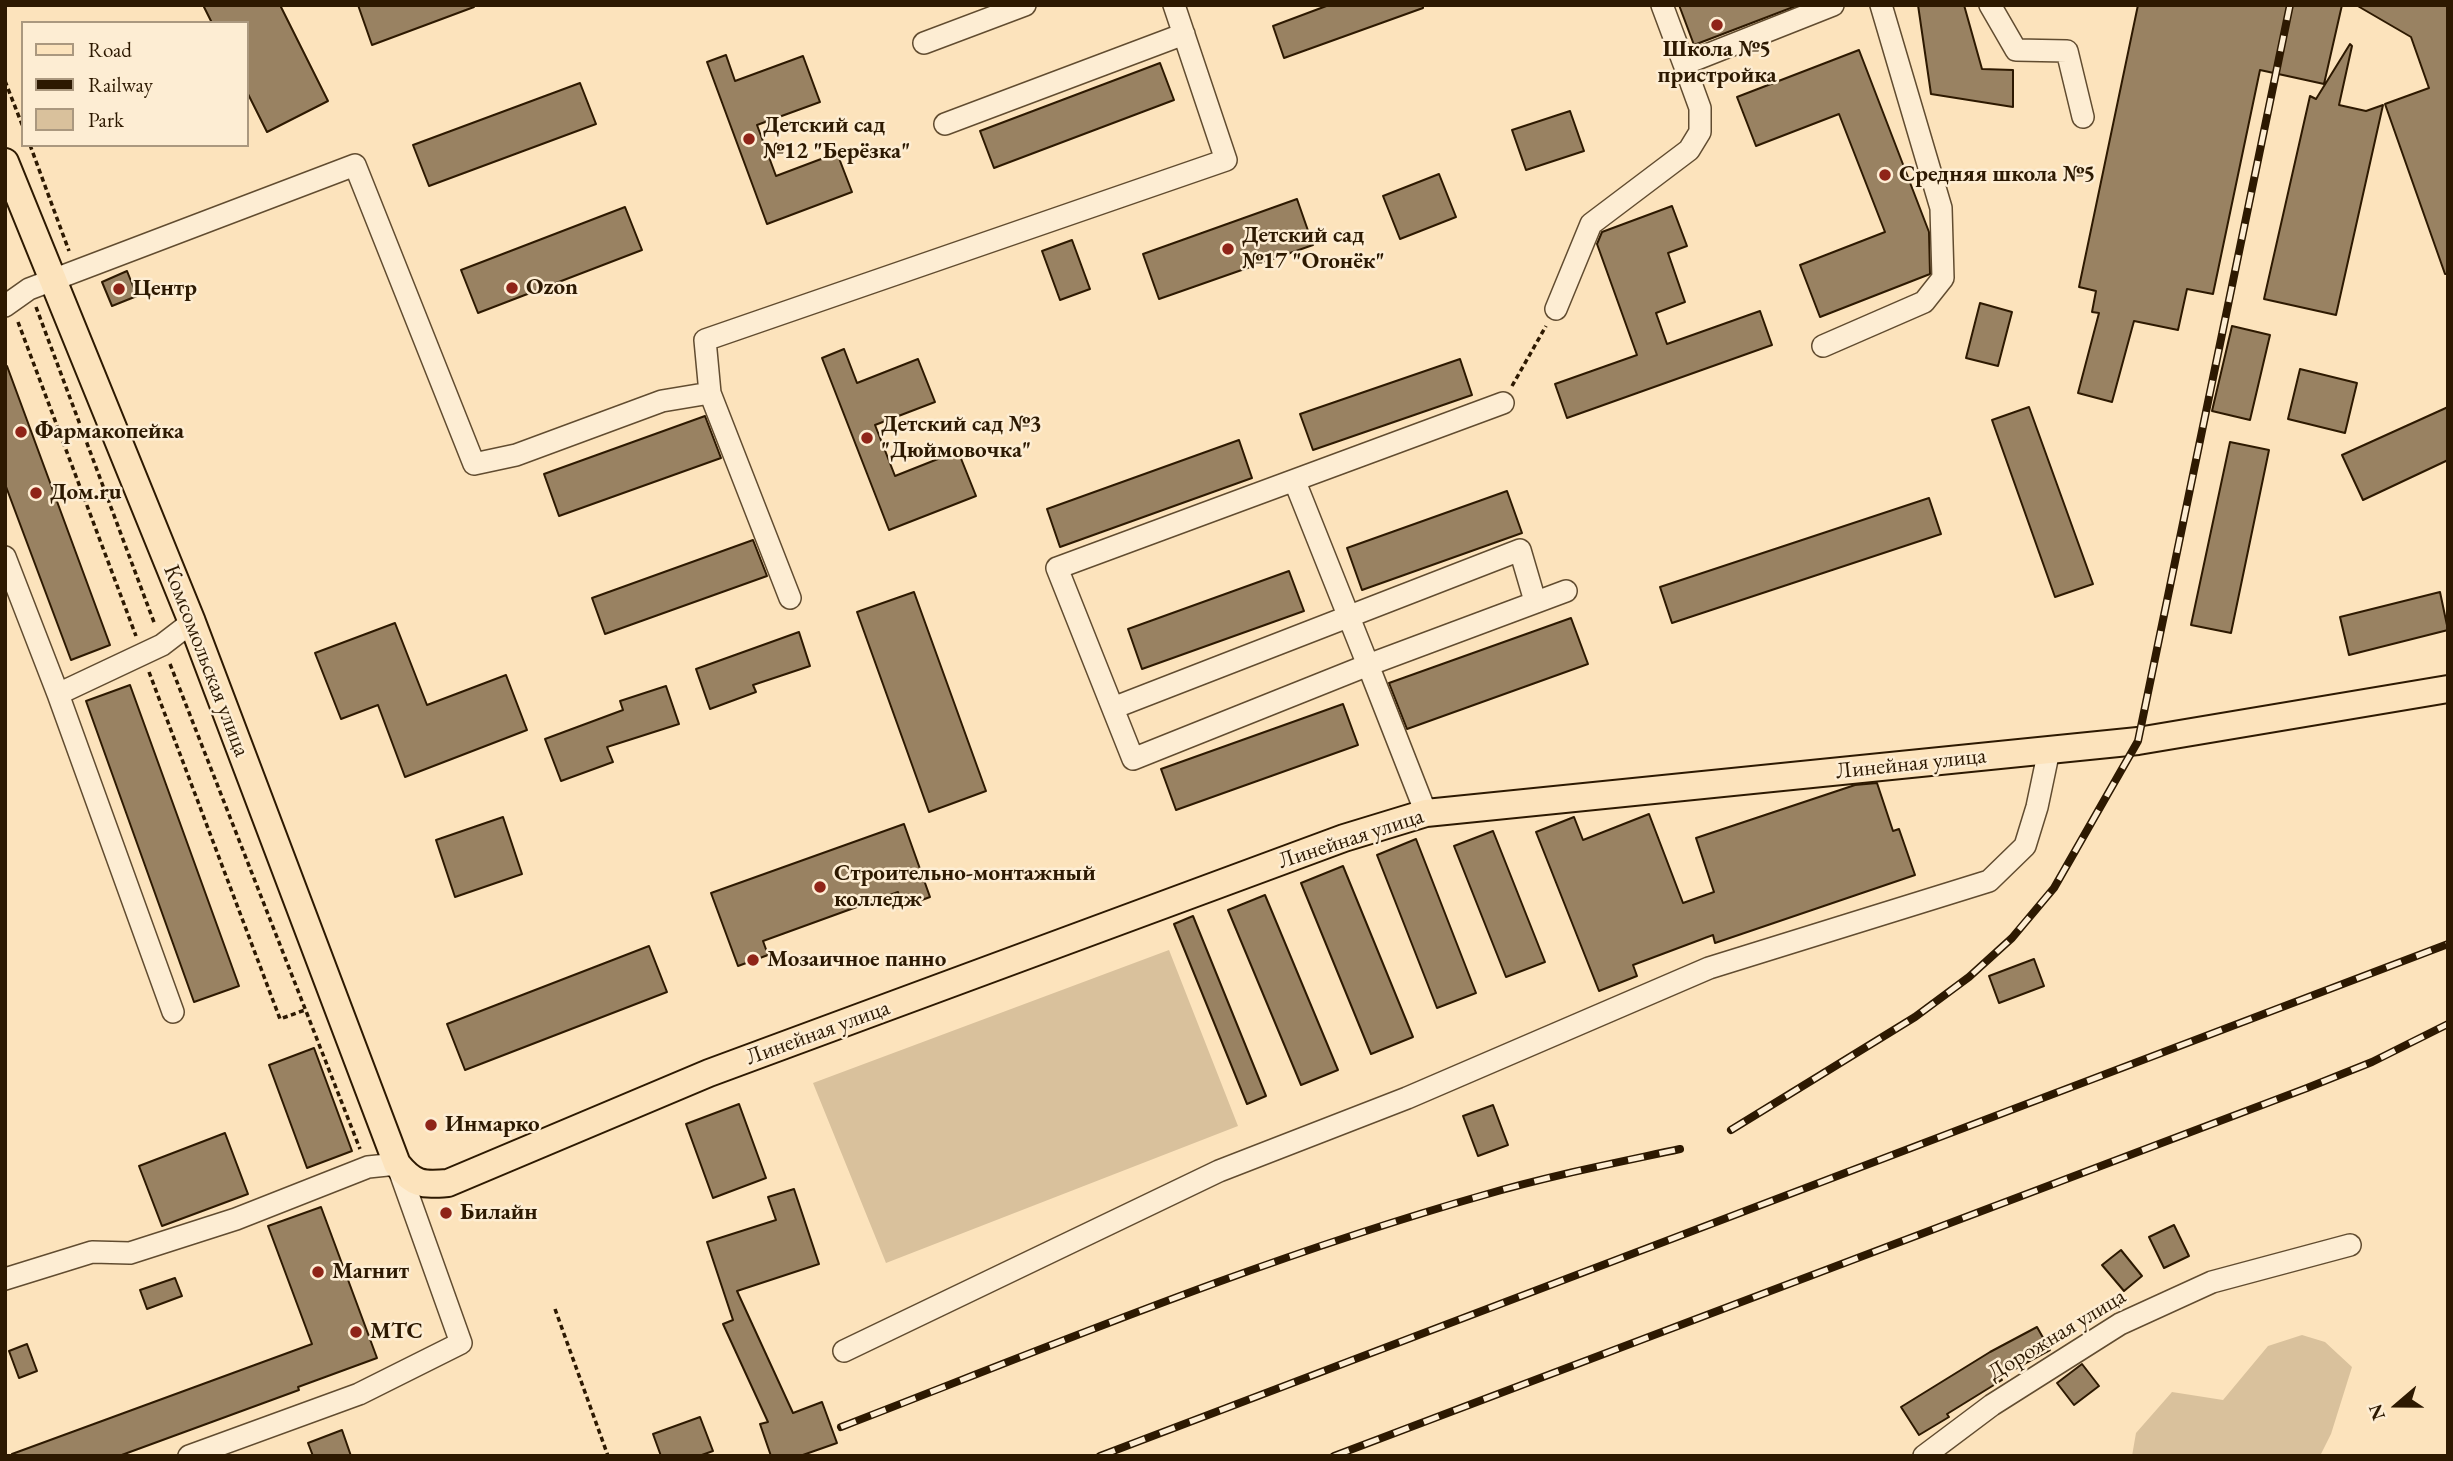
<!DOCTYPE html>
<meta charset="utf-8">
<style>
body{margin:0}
#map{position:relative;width:2453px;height:1461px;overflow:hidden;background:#fce3bc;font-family:"EB Garamond",serif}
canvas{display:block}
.frame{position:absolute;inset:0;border:7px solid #2d1901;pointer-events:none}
.legend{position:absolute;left:21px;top:21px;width:228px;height:126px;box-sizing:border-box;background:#fdedd3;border:2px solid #aa987f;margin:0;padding:9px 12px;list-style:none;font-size:21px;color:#2d1901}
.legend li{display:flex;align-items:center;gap:14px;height:35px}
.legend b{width:35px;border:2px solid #aa987f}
.north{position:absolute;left:2362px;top:1370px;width:70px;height:70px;-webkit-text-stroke:5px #fdedd3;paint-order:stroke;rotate:250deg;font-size:19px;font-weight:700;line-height:28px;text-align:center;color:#2d1901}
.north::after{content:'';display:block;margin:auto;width:24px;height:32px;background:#2d1901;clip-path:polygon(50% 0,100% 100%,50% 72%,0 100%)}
</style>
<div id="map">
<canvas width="2453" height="1461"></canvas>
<div class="frame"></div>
<ul class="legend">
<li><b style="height:9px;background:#fce3bc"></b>Road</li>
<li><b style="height:9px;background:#2d1901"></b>Railway</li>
<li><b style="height:19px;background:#d9c19c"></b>Park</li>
</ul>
<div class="north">N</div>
</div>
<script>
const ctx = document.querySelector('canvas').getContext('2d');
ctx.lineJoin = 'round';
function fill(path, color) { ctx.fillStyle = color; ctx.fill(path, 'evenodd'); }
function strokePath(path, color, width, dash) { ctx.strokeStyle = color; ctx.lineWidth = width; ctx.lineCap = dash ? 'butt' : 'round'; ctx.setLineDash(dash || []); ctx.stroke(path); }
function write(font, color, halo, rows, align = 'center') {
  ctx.font = font + ' "EB Garamond",serif'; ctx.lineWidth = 5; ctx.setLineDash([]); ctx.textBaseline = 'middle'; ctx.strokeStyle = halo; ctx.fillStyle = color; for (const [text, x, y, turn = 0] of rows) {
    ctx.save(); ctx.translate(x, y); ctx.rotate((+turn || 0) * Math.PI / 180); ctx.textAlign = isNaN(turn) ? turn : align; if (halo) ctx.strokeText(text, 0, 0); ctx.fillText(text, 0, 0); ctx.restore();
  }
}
fill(new Path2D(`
 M1169 950 1238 1126 886 1263 813 1083Z
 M2302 1335 2325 1342 2352 1367 2331 1434 2320 1456H2132L2136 1433 2172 1392 2223 1400 2268 1346Z`), '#d9c19c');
const building = new Path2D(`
 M203 5H280L328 101 267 132 247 92V23H212Z
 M358 5H474V7L372 45Z
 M1329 5H1423V8L1284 58 1273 26Z
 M1679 5H1796V6L1694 45Z
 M1918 5H1964L1982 69 2013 70V107L1931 94Z
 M2138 5H2342L2324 84 2260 70 2213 294 2187 289 2178 330 2134 321 2112 402 2078 393 2099 313 2092 312 2096 291 2079 287Z
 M2356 5H2448V274H2445L2385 104 2429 88 2411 37Z
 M2350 44 2352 46 2339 105 2366 111 2383 105 2336 315 2264 299 2310 96 2316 99Z
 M1859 50 1929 232 1930 274 1820 317 1800 265 1885 232 1839 114 1756 146 1737 97Z
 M726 55 735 81 803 56 820 102 757 125 776 176 837 153 852 192 767 224 707 62Z
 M1160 63 1174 100 994 168 980 131Z
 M580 83 596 124 429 186 413 145Z
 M1570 111 1584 151 1526 170 1512 130Z
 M1439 174 1456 217 1400 239 1383 196Z
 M1297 199 1313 245 1159 299 1143 254Z
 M1672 206 1687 246 1668 253 1685 302 1656 313 1667 344 1760 311 1772 345 1567 418 1555 384 1637 355 1597 244 1602 232Z
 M625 207 642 250 478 313 461 270Z
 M1072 240 1090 289 1060 300 1042 251Z
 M127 271 137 296 112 306 102 282Z
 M1980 303 2012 312 1998 366 1966 358Z
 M2232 326 2270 335 2250 420 2212 411Z
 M844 349 857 383 918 359 935 402 875 425 895 476 958 451 976 496 889 530 822 358Z
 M1460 359 1472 395 1313 450 1300 414Z
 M5 366H7L110 645 71 660 5 484Z
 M2300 369 2357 383 2345 433 2288 419Z
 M2029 407 2093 584 2055 597 1992 420Z
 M2448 407V460L2363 500 2342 455Z
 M705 416 721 458 559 516 544 474Z
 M1239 440 1252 478 1060 547 1047 509Z
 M2230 442 2269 450 2231 633 2191 625Z
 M1507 491 1522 533 1362 590 1347 548Z
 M1929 498 1941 534 1672 623 1660 587Z
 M753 540 767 576 605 634 592 598Z
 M1289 571 1304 611 1142 669 1128 629Z
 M914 592 986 791 929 812 857 612Z
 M2440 592 2448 630 2349 655 2340 617Z
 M1571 618 1588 664 1407 729 1389 683Z
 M395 623 427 705 506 675 527 730 405 777 378 705 341 719 315 653Z
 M799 632 810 666 753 685 756 692 710 709 696 669Z
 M130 685 239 986 194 1002 86 701Z
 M666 686 679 724 607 747 613 762 561 781 545 739 623 710 620 701Z
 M1343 704 1358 745 1176 810 1161 769Z
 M1877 783 1893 831 1899 829 1915 875 1715 943 1713 935 1633 965 1637 976 1599 991 1536 832 1574 817 1583 840 1649 814 1683 903 1714 892 1696 838 1855 785Z
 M503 817 522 874 455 897 436 840Z
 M904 824 930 897 903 907 898 892 763 941 768 955 738 966 711 893Z
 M1493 831 1545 962 1506 977 1454 846Z
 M1416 839 1476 993 1437 1008 1377 855Z
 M1343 866 1413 1037 1371 1054 1301 883Z
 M1265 895 1338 1070 1301 1085 1228 910Z
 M1193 916 1266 1096 1247 1104 1174 924Z
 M649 946 667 992 465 1070 447 1024Z
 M2034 959 2044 986 1999 1003 1989 976Z
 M314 1048 352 1151 307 1168 269 1065Z
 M739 1104 766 1178 713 1198 686 1124Z
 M1493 1105 1508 1145 1478 1156 1463 1116Z
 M225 1133 248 1194 162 1226 139 1166Z
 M794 1189 819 1264 737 1291 793 1413 822 1402 837 1443 800 1456H771L760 1424 768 1422 723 1324 733 1320 707 1242 776 1220 768 1197Z
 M321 1207 377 1358 298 1387 299 1390 119 1456H12V1454L312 1344 268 1226Z
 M2174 1225 2189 1256 2164 1268 2149 1237Z
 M2121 1250 2142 1276 2124 1291 2102 1265Z
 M175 1278 182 1296 147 1309 140 1290Z
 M2037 1327 2050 1350 2000 1377 2002 1380 1947 1414 1949 1417 1919 1435 1901 1407 1990 1352Z
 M27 1344 37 1371 19 1378 9 1351Z
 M2082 1364 2099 1386 2074 1405 2057 1383Z
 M700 1417 713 1451 699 1456H661L653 1434Z
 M342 1430 351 1456H313L308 1443Z`);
fill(building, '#998262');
strokePath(building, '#2d1901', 2);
const minor = new Path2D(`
 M1662 5 1684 64
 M1990 5 2016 50 2067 51 2083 117
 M924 43 1025 5
 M945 124 1184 34
 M5 306 29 289 355 165 474 464 516 455 662 401 710 393 790 598
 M1556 309 1591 224 1689 150 1700 132V108L1684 64 1833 5
 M1823 346 1924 302 1943 278 1941 208 1881 5
 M710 393 705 340 1226 160 1174 5
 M1295 482 1368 665 1566 591
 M5 557 58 694 173 1012
 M58 694 162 645 192 622
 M1113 708 1520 550 1535 601
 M1426 813 1368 665 1133 759 1057 568 1503 403
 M5 1279 92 1252 130 1253 236 1219 368 1167 397 1164 461 1343 359 1394 189 1456
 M844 1351 1219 1171 1407 1098 1709 968 1989 881 2025 846 2037 807 2049 750
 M1924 1456 1992 1405 2120 1324 2212 1282 2350 1245`);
const major = new Path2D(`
 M5 162 192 622 397 1164C414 1185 422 1185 448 1183L709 1073 1344 838 1426 813 2138 741 2448 689`);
strokePath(minor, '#614c30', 24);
strokePath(major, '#2d1901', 30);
strokePath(new Path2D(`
 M5 81 23 127
 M30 145 69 251
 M36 307 155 625
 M18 322 136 636
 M1512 386 1546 326
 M170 664 360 1149
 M149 672 280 1019 305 1010
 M555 1309 608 1456`), '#2d1901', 3.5, [5, 3.5]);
strokePath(minor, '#fdedd3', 21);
strokePath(major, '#fce3bc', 26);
const rail = new Path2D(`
 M1731 1130 1915 1017 1969 977 2012 938 2054 888 2138 741 2290 5
 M841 1427C1053 1345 1265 1257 1484 1195 1548 1176 1615 1163 1680 1149
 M1100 1456 2448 944
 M1334 1456 2307 1088 2372 1062 2448 1024`);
strokePath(rail, '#2d1901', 8);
strokePath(rail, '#fdedd3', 5, [16]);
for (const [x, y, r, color] of [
 [1717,25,7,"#8f2418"],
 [749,139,7,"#8f2418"],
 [1885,175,7,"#8f2418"],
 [1228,249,7,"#8f2418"],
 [512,288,7,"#8f2418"],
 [119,289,7,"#8f2418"],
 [21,432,7,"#8f2418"],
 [867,438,7,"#8f2418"],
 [36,493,7,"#8f2418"],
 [820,887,7,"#8f2418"],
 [753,960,7,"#8f2418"],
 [431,1125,7,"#8f2418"],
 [446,1213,7,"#8f2418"],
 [318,1272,7,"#8f2418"],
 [356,1332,7,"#8f2418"]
]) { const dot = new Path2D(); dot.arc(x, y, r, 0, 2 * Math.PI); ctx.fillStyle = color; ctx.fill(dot); strokePath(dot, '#fdedd3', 2.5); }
write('bold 23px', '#2d1901', '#fdedd3', [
 ["Школа №5",1717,50,"center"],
 ["пристройка",1717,76,"center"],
 ["Детский сад",763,126],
 ["№12 \"Берёзка\"",763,152],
 ["Средняя школа №5",1899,175],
 ["Детский сад",1242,236],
 ["№17 \"Огонёк\"",1242,262],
 ["Ozon",526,288],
 ["Центр",133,289],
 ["Детский сад №3",881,425],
 ["\"Дюймовочка\"",881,451],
 ["Фармакопейка",35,432],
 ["Дом.ru",50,493],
 ["Строительно-монтажный",834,874],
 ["колледж",834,900],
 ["Мозаичное панно",767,960],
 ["Инмарко",445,1125],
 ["Билайн",460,1213],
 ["Магнит",332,1272],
 ["МТС",370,1332]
], 'left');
write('23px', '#2d1901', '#fdedd3', [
 ["Комсомольская улица",206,661,69],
 ["Линейная улица",1911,764,-6],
 ["Линейная улица",1351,839,-18],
 ["Линейная улица",818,1033,-20],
 ["Дорожная улица",2057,1335,-31]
]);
</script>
